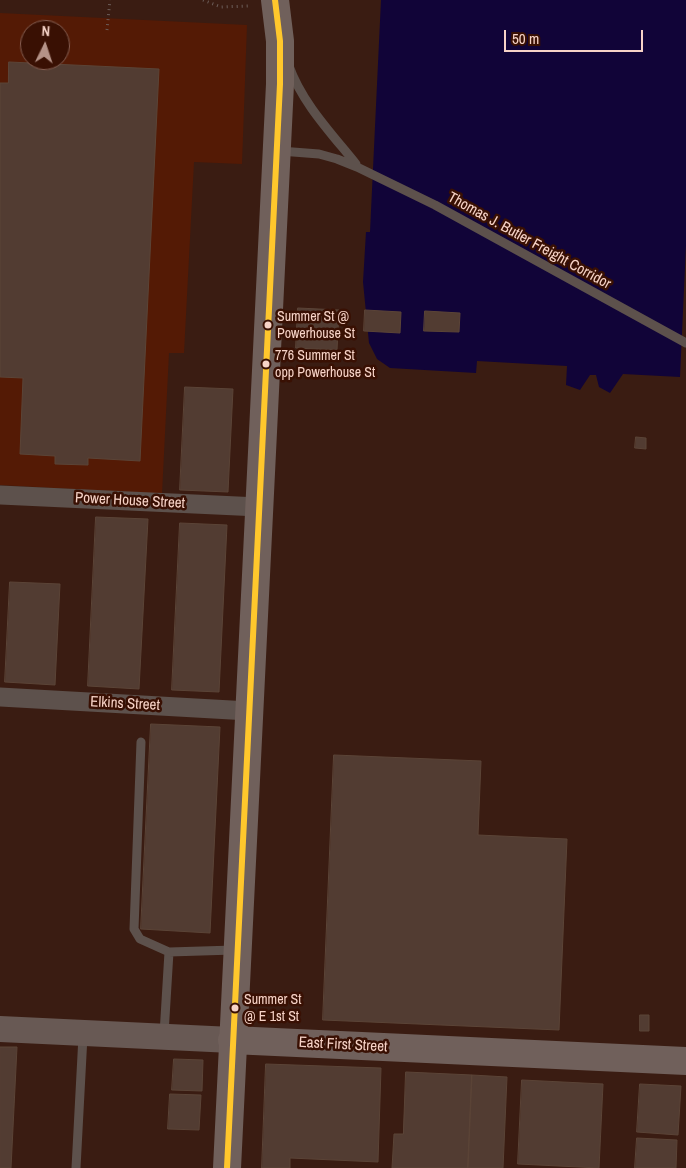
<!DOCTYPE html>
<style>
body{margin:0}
#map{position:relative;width:686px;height:1168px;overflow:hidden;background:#3a1c12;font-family:"Archivo Narrow",sans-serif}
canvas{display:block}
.north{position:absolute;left:20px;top:20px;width:50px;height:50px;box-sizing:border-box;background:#391003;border:1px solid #855e51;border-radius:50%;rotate:4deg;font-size:14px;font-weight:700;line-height:20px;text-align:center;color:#f7d3c7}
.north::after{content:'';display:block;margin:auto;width:18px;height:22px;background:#b59388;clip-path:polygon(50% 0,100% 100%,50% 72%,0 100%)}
.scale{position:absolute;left:504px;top:30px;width:139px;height:22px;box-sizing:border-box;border:2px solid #f7d3c7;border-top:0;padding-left:6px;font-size:15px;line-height:18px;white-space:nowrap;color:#f7d3c7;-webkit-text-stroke:4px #391003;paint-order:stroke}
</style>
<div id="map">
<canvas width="686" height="1168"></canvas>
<div class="north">N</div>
<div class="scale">50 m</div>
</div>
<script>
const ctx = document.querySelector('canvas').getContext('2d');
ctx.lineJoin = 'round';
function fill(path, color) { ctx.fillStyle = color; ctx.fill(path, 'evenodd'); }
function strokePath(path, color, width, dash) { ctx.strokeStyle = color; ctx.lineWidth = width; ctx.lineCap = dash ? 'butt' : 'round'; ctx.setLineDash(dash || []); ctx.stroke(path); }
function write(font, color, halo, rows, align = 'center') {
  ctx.font = font + ' "Archivo Narrow",sans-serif'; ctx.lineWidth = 5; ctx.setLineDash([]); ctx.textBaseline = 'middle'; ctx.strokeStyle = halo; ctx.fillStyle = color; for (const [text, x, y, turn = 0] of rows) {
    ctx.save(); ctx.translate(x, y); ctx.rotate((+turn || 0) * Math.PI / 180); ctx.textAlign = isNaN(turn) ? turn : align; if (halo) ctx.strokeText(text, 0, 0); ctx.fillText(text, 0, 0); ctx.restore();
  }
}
fill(new Path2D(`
 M0 13 247 25 242 164 194 162 184 353H169L162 494 0 485ZM30 30H60V60H30Z`), '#541a05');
fill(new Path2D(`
 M381 0H686V245L680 377 623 374 610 393 599 387 596 375H590L580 390 566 385 567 366 477 361 476 373 390 368 377 359 369 343 363 282 366 232H370Z`), '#110438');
const building = new Path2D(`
 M9 62 159 69 140 461 88 458V465L55 464V456L20 454 23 378 0 377V83H8Z
 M298 308 339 310 337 350 296 348Z
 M365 310 401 312 400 333 364 331Z
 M425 311 460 313 459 332 424 331Z
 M185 387 233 389 228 492 180 490Z
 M636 437 646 438V449L635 448Z
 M96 517 148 519 139 689 88 686Z
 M180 523 227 525 219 692 172 690Z
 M10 582 60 584 55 685 5 682Z
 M151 724 220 727 210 933 141 929Z
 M334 755 481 761 478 835 567 839 559 1030 323 1020Z
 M640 1015H649V1031H640Z
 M0 1047H17L11 1168H0Z
 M174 1059 203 1060 202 1091 172 1090Z
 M266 1064 381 1068 378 1162 290 1158V1168H262Z
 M406 1072 472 1075 468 1168H392L394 1134H403Z
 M472 1075 507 1077 503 1168H468Z
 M522 1080 603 1084 599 1168 518 1164Z
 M640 1084 681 1086 678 1135 637 1132Z
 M170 1094 201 1095 199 1130 168 1129Z
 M637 1138 677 1140 676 1168H635Z`);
fill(building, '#523c32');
strokePath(building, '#5b4437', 1);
strokePath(new Path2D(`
 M203 0 221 7 248 6
 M107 30 110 0`), '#6c5d59', 3, [1, 4]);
strokePath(new Path2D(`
 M289 66C302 103 332 134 356 164
 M280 151 319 154 337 159 357 167 435 205 686 343
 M141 742 134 929 140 939 169 952
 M164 1034 169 952 234 950
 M76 1168 83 1036`), '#5d514c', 9);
strokePath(new Path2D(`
 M0 495 259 507
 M0 697 249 711`), '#5d514c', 19);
strokePath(new Path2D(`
 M0 1029 232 1040`), '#685954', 26);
strokePath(new Path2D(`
 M232 1040 686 1061
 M227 1168 280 84V41L275 0`), '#70605b', 28);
strokePath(new Path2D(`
 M227 1168 280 84V41L275 0`), '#ffc72c', 6);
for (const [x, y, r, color] of [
 [268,325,4.5,"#f7d3c7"],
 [266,364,4.5,"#f7d3c7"],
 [235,1008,4.5,"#f7d3c7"]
]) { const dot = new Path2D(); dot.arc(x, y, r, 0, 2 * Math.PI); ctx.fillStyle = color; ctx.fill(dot); strokePath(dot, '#391003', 2); }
write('14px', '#f7d3c7', '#391003', [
 ["Summer St @",277,317],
 ["Powerhouse St",277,334],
 ["776 Summer St",275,356],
 ["opp Powerhouse St",275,373],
 ["Summer St",244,1000],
 ["@ E 1st St",244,1017]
], 'left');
write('15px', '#f7d3c7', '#391003', [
 ["Thomas J. Butler Freight Corridor",529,241,29],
 ["Power House Street",130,501,3],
 ["Elkins Street",125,704,3],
 ["East First Street",343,1045,3]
]);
</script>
